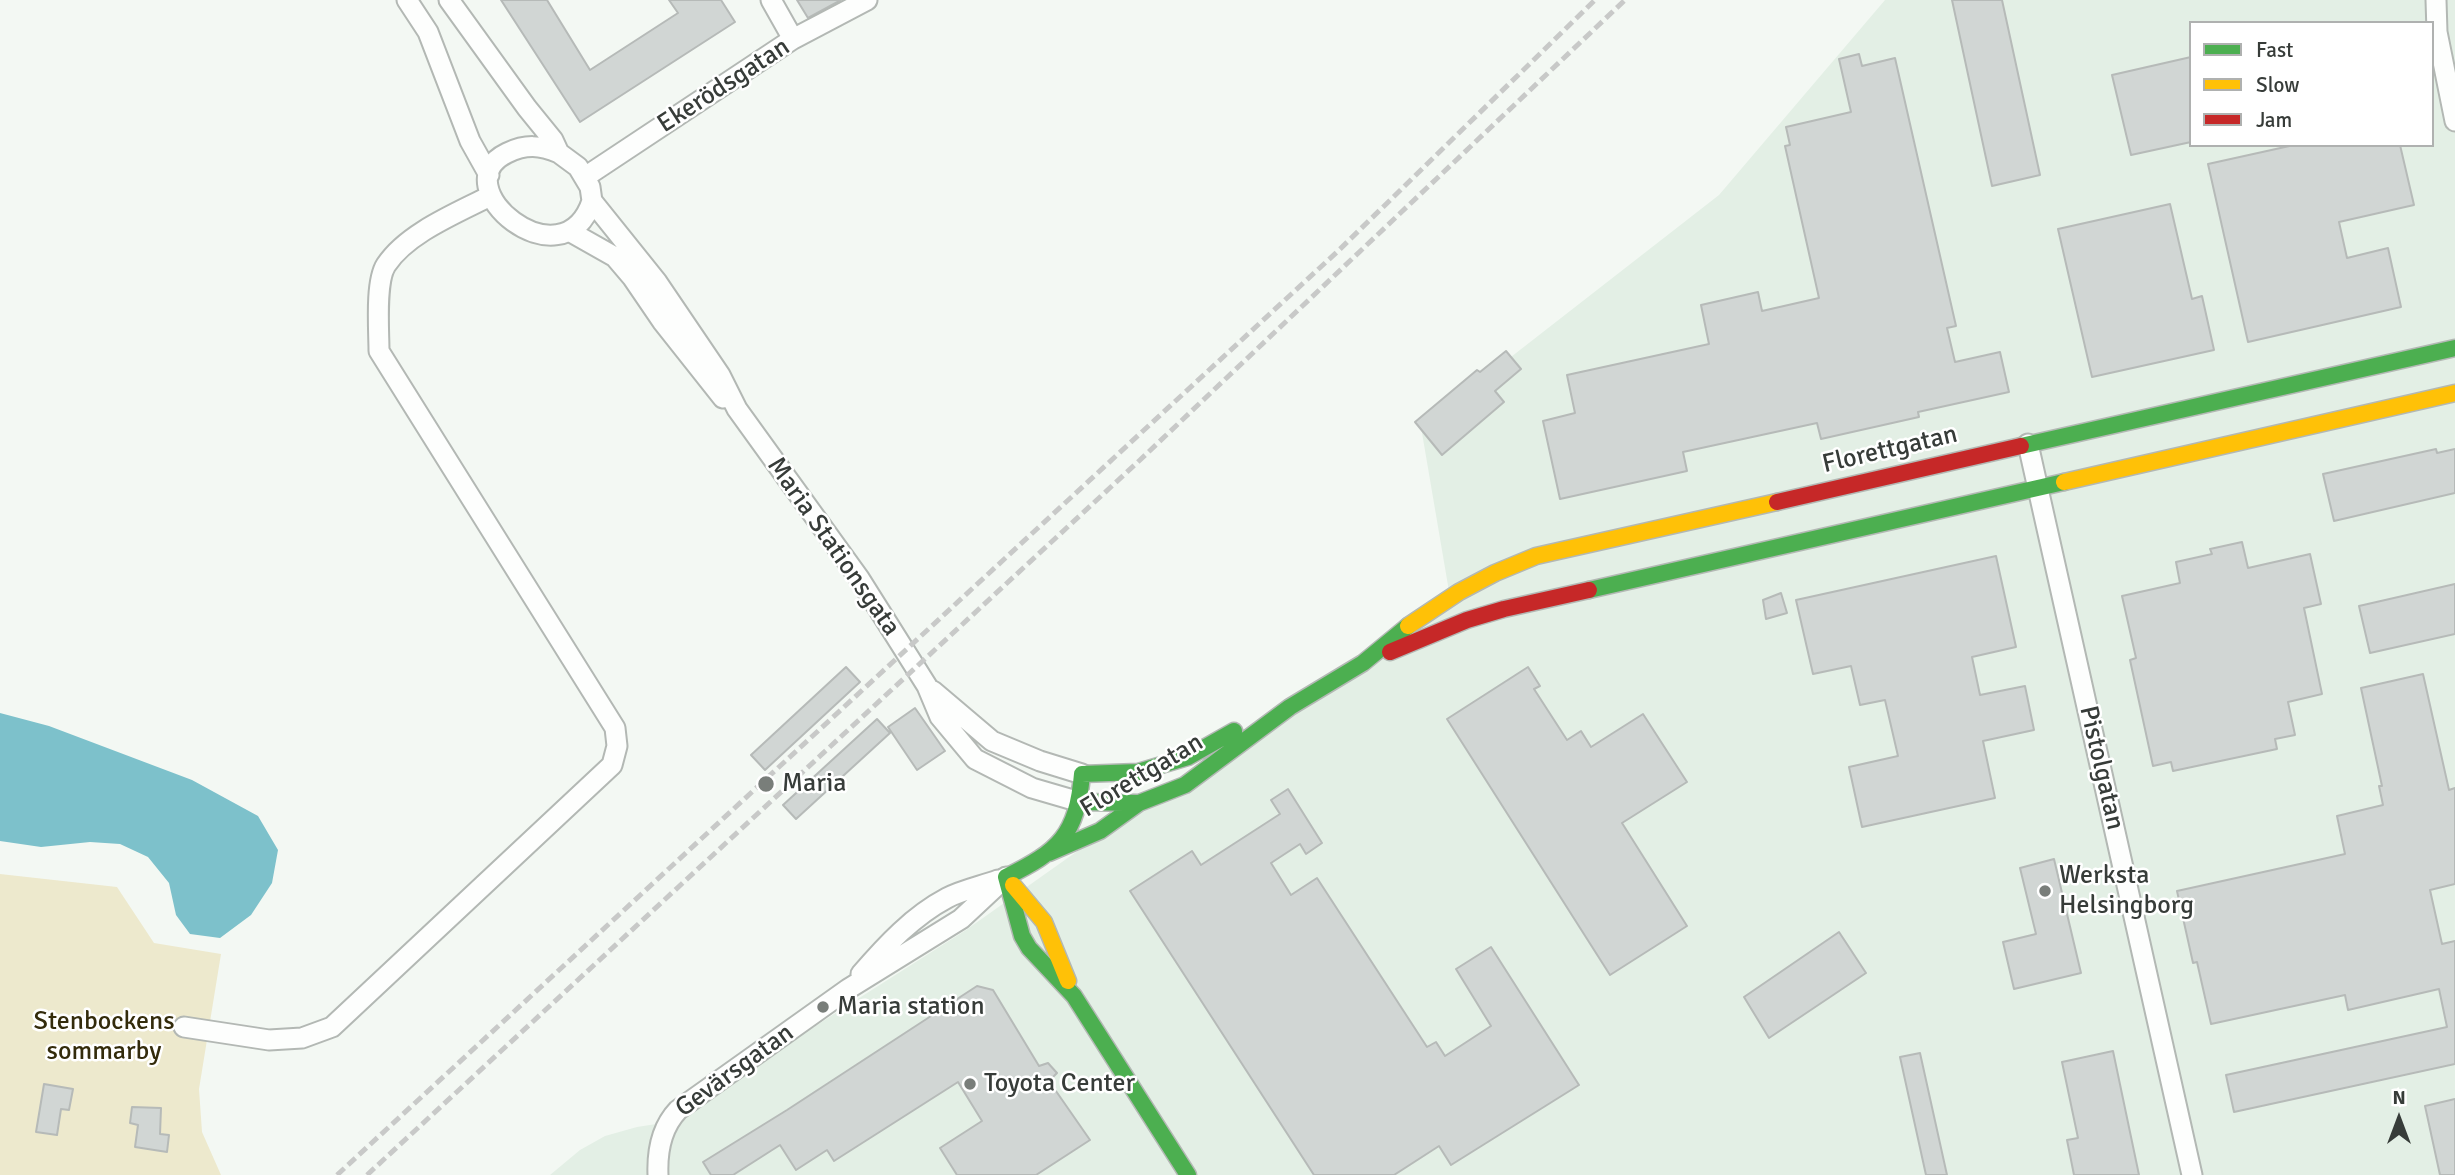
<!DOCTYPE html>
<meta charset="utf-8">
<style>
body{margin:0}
#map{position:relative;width:2455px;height:1175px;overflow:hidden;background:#f3f8f3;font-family:Signika,sans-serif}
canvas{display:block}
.legend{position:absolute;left:2189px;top:21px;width:245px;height:126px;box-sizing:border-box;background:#fff;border:2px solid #afb1b0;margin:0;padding:9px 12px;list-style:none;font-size:21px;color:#373c39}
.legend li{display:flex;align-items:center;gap:14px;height:35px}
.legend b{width:35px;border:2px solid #afb1b0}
.north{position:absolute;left:2364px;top:1084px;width:70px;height:70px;-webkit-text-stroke:5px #fff;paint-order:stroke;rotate:0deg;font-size:19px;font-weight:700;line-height:28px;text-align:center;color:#373c39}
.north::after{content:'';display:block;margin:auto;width:24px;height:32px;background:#373c39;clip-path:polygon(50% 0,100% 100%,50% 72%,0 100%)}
</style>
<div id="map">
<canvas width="2455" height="1175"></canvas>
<ul class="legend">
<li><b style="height:9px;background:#4caf50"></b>Fast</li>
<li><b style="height:9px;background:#ffc107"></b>Slow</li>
<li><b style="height:9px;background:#c62828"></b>Jam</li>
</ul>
<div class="north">N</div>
</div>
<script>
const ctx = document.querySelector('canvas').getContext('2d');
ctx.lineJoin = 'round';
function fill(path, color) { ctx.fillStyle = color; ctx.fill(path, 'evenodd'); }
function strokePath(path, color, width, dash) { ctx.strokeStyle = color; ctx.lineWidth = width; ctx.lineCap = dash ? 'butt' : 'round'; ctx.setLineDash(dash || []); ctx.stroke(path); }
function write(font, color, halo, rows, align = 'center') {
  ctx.font = font + ' Signika,sans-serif'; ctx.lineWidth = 5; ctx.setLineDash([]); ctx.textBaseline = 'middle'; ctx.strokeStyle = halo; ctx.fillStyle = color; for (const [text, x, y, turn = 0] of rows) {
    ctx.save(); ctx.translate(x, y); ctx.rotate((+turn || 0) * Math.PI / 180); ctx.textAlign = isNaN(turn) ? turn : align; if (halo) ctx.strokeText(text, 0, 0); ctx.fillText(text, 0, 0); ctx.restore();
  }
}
fill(new Path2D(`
 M1885 0H2455V1175H550L580 1150 605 1136 637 1127 663 1123 966 930 1086 845 1451 603 1421 427 1719 195ZM2191 23H2432V145H2191Z`), '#e3efe5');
fill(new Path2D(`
 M0 874 117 887 154 943 221 954 199 1089 202 1132 221 1175H0Z`), '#ede9cd');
fill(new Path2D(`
 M0 713 49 726 192 780 258 816 278 850 272 883 251 915 220 938 190 934 176 915 169 883 148 857 120 844 90 842 41 847 0 841Z`), '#7dc1cb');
const building = new Path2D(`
 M501 0H547L590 70 678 13 669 0H721L735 22 580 122Z
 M797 0H841L808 18Z
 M1952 0H2002L2040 175 1992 186Z
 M1859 54 1862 66 1895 58 1956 326 1947 328 1955 362 2000 352 2009 392 1918 412 1919 417 1821 439 1817 423 1683 452 1687 471 1560 499 1543 421 1575 413 1567 375 1709 344 1701 305 1758 292 1762 311 1819 298 1785 146 1790 145 1786 127 1851 112 1839 59Z
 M2191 57V142L2131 155 2112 75Z
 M2294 145H2400L2414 205 2339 222 2347 258 2388 248 2401 307 2248 342 2208 164Z
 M2170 204 2192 299 2202 296 2214 350 2092 377 2058 229Z
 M1506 351 1521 369 1495 391 1504 402 1442 455 1415 422 1477 370 1480 372Z
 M2436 449 2437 453 2455 449V493L2334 521 2323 474Z
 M2242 542 2248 568 2310 554 2321 604 2304 608 2322 694 2288 702 2295 735 2275 739 2277 749 2173 771 2171 762 2153 766 2130 660 2136 658 2122 596 2180 583 2176 562 2212 554 2210 549Z
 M1996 556 2016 647 1972 657 1980 695 2025 686 2034 730 1983 741 1995 798 1862 827 1849 767 1898 756 1885 700 1860 705 1851 666 1813 674 1796 600Z
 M2455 584V634L2370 653 2359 606Z
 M1781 593 1787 613 1766 619 1763 600Z
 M846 667 860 682 765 770 751 755Z
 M1528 667 1540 686 1534 689 1567 740 1581 731 1591 747 1643 714 1687 782 1622 823 1687 926 1610 975 1447 719Z
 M2423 674 2449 790 2455 788V884L2430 890 2442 944 2455 941V1064L2234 1112 2226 1075 2447 1027 2439 989 2348 1010 2345 995 2211 1024 2197 962 2193 963 2177 891 2345 854 2337 816 2383 805 2379 786H2382L2361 688Z
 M915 708 945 751 917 770 888 727Z
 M877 719 890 733 796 819 783 805Z
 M1288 789 1322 843 1306 854 1300 844 1271 863 1291 895 1317 878 1427 1047 1436 1042 1445 1056 1491 1026 1456 969 1491 947 1579 1085 1451 1165 1439 1146 1394 1175H1314L1130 891 1192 851 1201 865 1280 814 1271 800Z
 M2054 859 2081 973 2014 989 2003 942 2036 934 2020 868Z
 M1839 932 1866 973 1769 1038 1744 997Z
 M977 986 993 990 1039 1066 1048 1063 1057 1073 1049 1081 1090 1140 1036 1175H957L940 1148 982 1121 958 1082 834 1161 827 1150 796 1170 780 1145 733 1175H711L703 1162 787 1110Z
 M2113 1051 2139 1175H2074L2067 1140 2078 1138 2062 1062Z
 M1920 1053 1947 1175H1926L1900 1057Z
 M44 1084 73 1089 69 1110 61 1109 57 1135 36 1132Z
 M2455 1099V1175H2440L2425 1106Z
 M132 1107 161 1108 160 1134 169 1135 167 1152 135 1147 138 1125 130 1123Z`);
fill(building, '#d1d6d4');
strokePath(building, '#b6bab8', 2);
const street = new Path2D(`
 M407 0 428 32 470 141 489 175
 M449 0 527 108 553 140 559 153 578 167 590 187 592 201 657 282 720 375 737 409 859 578 927 686 940 717 975 759 1032 788 1080 802
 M771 0 793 39
 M2436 0 2437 32 2455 121
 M559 153C540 145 526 144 507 153 440 185 563 288 592 201
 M585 177 793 39 867 0
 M569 231 615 257 632 277 662 321 723 398
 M2028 444 2192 1175
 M933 691 992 741 1040 761 1082 774
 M861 974C886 945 913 916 947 898 962 890 982 886 998 880
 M184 1027 269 1040 302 1038 332 1027 612 765 617 746 615 728 379 351C379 331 375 282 386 265 407 233 457 213 490 196
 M658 1175C657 1151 661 1128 678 1110L848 989 961 919 1006 877`);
const fast = new Path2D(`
 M2021 446 2455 348
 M1589 590 2064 482
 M1080 802 1139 803
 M1049 853 1100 831 1139 803 1185 785 1290 707 1363 663 1408 626
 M1006 877C1059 851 1077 835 1082 774L1138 772 1188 757 1234 731
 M1006 877 1022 936 1029 948 1074 996 1188 1175`);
const slow = new Path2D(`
 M2064 482 2455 393
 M1408 626 1459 592 1495 573 1536 556 1777 502
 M1013 885 1044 922 1068 981`);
const jam = new Path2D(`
 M1777 502 2021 446
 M1390 652 1467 620 1504 609 1589 590`);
strokePath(street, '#b3b8b4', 23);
strokePath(fast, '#b3b8b4', 19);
strokePath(slow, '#b3b8b4', 19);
strokePath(jam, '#b3b8b4', 19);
strokePath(street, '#fdfefd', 19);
strokePath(fast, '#4caf50', 16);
strokePath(slow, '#ffc107', 16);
strokePath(jam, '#c62828', 16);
strokePath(new Path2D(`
 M337 1175 1338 251 1595 0
 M367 1175 1140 460 1625 0`), '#c8c9c8', 5, [10, 5]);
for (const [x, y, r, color] of [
 [766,784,9,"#797e7a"],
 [2045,891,7,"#797e7a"],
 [823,1007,7,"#797e7a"],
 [970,1084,7,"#797e7a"]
]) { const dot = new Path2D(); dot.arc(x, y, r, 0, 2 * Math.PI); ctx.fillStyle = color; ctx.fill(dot); strokePath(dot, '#fff', 2.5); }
write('26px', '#373c39', '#fff', [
 ["Ekerödsgatan",724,86,-33],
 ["Florettgatan",1890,450,-13],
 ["Maria Stationsgata",833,547,55],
 ["Pistolgatan",2101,768,77],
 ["Florettgatan",1142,776,-31],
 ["Gevärsgatan",735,1071,-36]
]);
write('26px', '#373c39', '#fff', [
 ["Maria",782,784],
 ["Werksta",2059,876],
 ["Helsingborg",2059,906],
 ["Maria station",837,1007],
 ["Toyota Center",984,1084]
], 'left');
write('26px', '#332b0b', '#fff', [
 ["Stenbockens",104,1022],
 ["sommarby",104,1052]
]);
</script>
